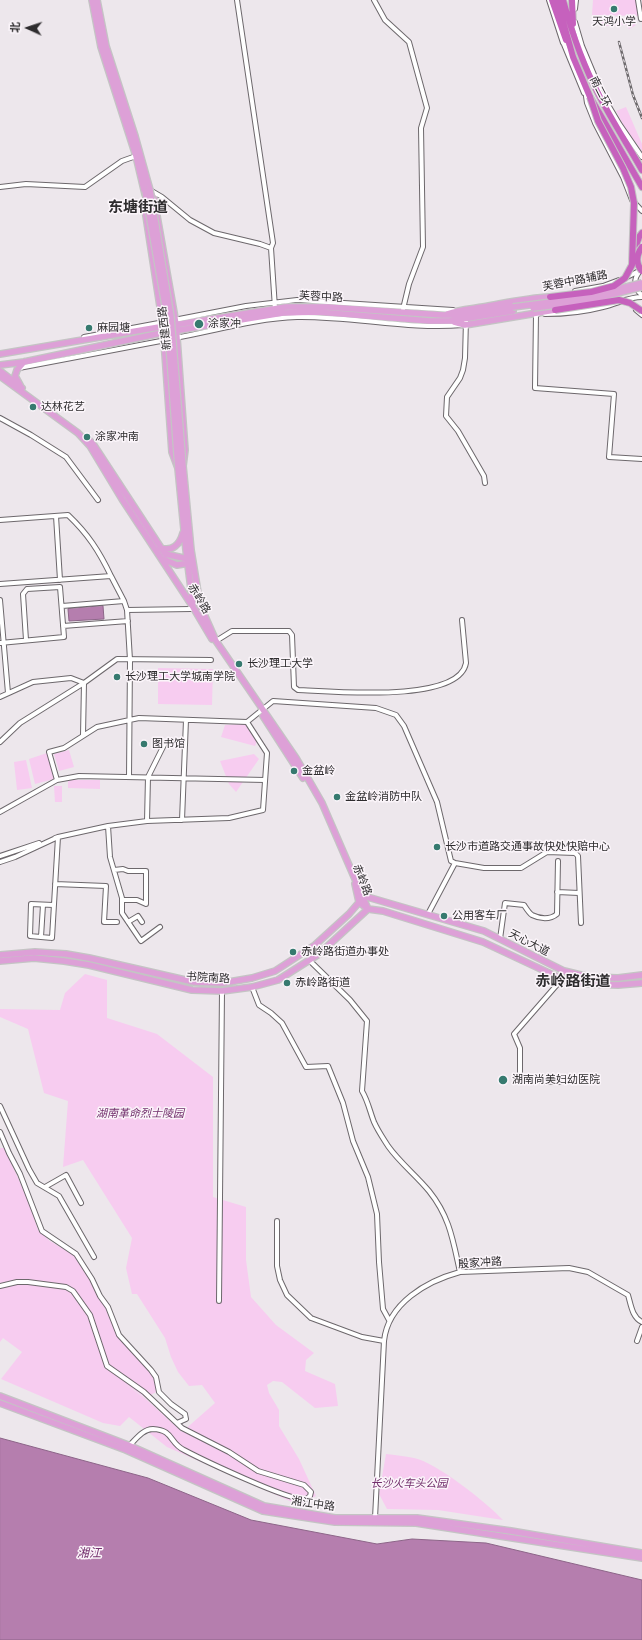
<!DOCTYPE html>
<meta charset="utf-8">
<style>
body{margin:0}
#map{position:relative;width:642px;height:1640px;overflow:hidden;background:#ede7ec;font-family:"Roboto Serif","Noto Sans SC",serif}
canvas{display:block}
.north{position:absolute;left:8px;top:8px;width:40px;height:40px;-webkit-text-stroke:3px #fbf5fa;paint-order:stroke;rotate:273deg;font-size:11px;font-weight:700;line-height:16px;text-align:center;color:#2e2c2e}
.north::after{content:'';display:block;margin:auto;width:14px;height:18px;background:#2e2c2e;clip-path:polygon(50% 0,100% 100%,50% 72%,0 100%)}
</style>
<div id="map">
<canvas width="642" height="1640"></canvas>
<div class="north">北</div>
</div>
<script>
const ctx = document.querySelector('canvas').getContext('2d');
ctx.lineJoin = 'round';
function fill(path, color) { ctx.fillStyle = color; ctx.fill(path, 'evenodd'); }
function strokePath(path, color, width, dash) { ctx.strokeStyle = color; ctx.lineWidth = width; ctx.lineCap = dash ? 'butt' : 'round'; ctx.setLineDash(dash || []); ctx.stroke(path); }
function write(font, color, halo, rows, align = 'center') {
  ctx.font = font + ' "Roboto Serif","Noto Sans SC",serif'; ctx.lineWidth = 3; ctx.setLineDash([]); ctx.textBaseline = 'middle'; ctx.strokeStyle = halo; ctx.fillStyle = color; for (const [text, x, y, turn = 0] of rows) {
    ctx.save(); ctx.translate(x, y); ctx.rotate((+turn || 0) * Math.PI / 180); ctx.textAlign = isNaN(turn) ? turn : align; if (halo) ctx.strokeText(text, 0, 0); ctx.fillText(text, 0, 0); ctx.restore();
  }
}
fill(new Path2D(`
 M593 0H637L638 16 592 15Z
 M602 21H633L636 25 629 29 626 25 601 26Z
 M626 107 642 144V151L626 130 616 111Z
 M158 668 213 669 212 705 158 704Z
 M246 724 257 741 255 746 221 737 225 725Z
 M69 750 74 767 59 771 54 754Z
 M47 753 54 779 35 784 29 759Z
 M254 754 259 759 236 792 229 784 220 761Z
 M26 760 32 788 17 790 14 762Z
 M68 780H100V789L68 788Z
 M54 786H62V802H55Z
 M85 974 107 980V1018L157 1034 213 1077V1197L246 1207V1260L251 1297 276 1325 314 1353 306 1360 305 1371 335 1384 338 1406 315 1408 282 1382 273 1381 267 1385 269 1393 279 1410V1426L299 1459 316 1496 299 1505 167 1447 129 1417 120 1426 103 1423 1 1379 22 1352 3 1338 0 1342V1148H4L26 1195 38 1230 50 1241 75 1256 90 1279 98 1297 107 1307 117 1335 125 1345 150 1371 154 1377 156 1392 146 1398 122 1382 146 1399 182 1432 215 1403 202 1385 189 1386 178 1372 171 1357 165 1338 137 1294H132L126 1268 132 1238 83 1160 63 1167 68 1101 44 1093 28 1029 0 1017V1009L60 1010 65 993Z
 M386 1454C395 1455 405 1456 414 1458 437 1463 486 1502 503 1520L438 1510 387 1509 379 1494Z`), '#f7ccf0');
const water = new Path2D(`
 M103 606 104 619 69 621 68 609Z
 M0 1438 148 1478 251 1520 377 1544 412 1539 486 1543 642 1580V1640H0Z`);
fill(water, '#b57eae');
strokePath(water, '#8c6588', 1);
const minor = new Path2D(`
 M237 0 273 243 271 248
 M374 0 385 20 409 42 427 108 421 128 423 247 409 284 403 309
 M549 0 563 43
 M638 0 641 19
 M575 9 576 0
 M575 22 582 46 600 89
 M563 42 584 93
 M598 88 620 125 642 157
 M585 90 587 103 595 123 623 177 632 200 642 211
 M0 187 26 184 85 187 122 161 136 156
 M150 190 162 197 190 220 214 233 260 244 271 248 275 308
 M639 272C633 280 634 289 642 295
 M625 278 639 271
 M575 291 603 286 619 280
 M636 310 642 315
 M538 314H536L535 388 614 394 609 457 642 459
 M545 314C564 314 584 312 603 307 617 304 628 297 642 297
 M174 320 246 306 297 300 453 310
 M466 320 465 358 463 370 460 378 447 397 446 416 458 431 484 476 485 483
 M84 337 164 322
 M175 338C213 331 258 318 297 317 353 316 408 330 463 325
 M19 368 166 340
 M0 418 31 435 66 457 98 500
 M56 516 60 580
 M0 520 68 515C88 534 99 551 111 576
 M0 584 111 576 124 601 127 610 130 660 129 777
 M0 600 8 693
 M62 606 124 601
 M127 610 191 609
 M63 626 128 621
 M216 641 232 631H289L292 635 294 687 298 690C329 691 459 704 466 663L462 620
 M0 643 64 637 60 587 27 589 23 594 26 640
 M0 697 33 682 71 678 84 683
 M83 735 84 683 117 659 211 660
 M0 742 20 723 84 683
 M265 780 79 776 57 780 49 752 64 748 97 727 139 718 247 722 273 701 376 708 396 715 404 726 437 802 451 861 455 863 484 868H521L547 852 575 853 578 856 581 923
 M0 812 57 780
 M182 820 186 720
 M147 821 148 777 164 745
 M108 826 110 857 122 898V913L141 941 160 927
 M0 856 39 843
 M0 862 15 857 58 837 108 826 147 821 229 818 263 810 267 753 247 722
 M114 870 123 869 128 871H146V904L137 900H122
 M55 884 106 886 104 922H117
 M557 892 579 893
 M53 905 31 904 30 936 52 938 58 837 55 838
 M428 914 455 863
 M128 922 138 916 142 922
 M41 937 43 905
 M500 939 505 903 524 905C526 908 529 913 532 915 540 919 550 920 557 914L558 861
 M309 960 350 1000 367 1021 362 1091C368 1101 370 1112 374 1122 378 1131 383 1138 388 1146 400 1163 416 1175 429 1191 450 1217 453 1241 460 1272
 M252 987 259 1005 271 1013 282 1023 306 1067 328 1066 343 1103 353 1141 368 1177 377 1214 379 1262 383 1309 389 1320
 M559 1082 520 1080V1048L514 1034 562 979
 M0 1106 29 1169 37 1183 59 1196 94 1257
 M0 1132 9 1153 20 1174 42 1231 76 1254 92 1279 100 1296 108 1307 119 1335 151 1370 156 1377 159 1392 171 1404 185 1414 186 1419 177 1423
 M45 1187 66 1175 81 1203
 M277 1221V1266L280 1280 287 1295 311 1318 362 1337 384 1341
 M0 1286 17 1282H28L66 1287 73 1291 90 1315 107 1366 144 1392 182 1428 229 1452 258 1471 304 1485 311 1492 310 1496C309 1497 307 1499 305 1499 291 1502 201 1459 184 1450 169 1443 174 1430 153 1429 143 1429 136 1439 129 1446
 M219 1301 222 991
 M637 1341 642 1327
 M375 1518 384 1341C388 1303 427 1281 460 1272L569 1268 588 1272 628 1295C631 1305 632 1317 642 1322`);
const major = new Path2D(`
 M92 0 101 47 136 156 145 194
 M97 0 106 46 135 136 150 190 154 199 176 324 185 450 183 466 191 550 200 605 216 641 296 758 322 803 368 909
 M144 203 163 326 172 452 178 468 186 550 193 604
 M447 314C458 310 471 309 483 307 506 303 527 298 550 297
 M454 322 465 325 555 310
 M174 325 286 307H327L443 315H464L513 307
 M174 331 283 313 317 312 430 321H450L513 311
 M0 354 165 326
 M0 365 24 362 166 332
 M0 371 22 388
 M0 376 78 433 90 446 122 499 193 607 212 639
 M20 385 15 376 17 370 24 362
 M87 438 93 444 165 554 188 559
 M160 548C173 552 180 544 183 533
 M163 559 177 565 189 563
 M263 716 303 778
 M355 884 359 902 368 909
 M364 896 484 931 564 971 589 977 618 978 642 975
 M368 909 383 911 483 942 562 979 588 984 618 985 642 983
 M0 955 35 952 66 954 89 958 194 982 223 983 252 978 275 971 315 945 349 914 361 900
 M0 961 34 958 64 961 89 965 192 990 222 991 252 987 278 980 319 954 368 909
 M0 1396 128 1445 264 1506 335 1518H417L511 1531 642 1553
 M0 1403 126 1450 263 1511 335 1522 416 1523 642 1558`);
const highway = new Path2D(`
 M552 0 566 40
 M557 0 573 57 590 97 642 187
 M563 0C572 33 583 65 599 95 612 121 628 145 642 170
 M572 0 573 24
 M634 251 639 237 642 233`);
strokePath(minor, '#6d686c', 6);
strokePath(major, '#c4c4c4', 8);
strokePath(highway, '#c4c4c4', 8);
strokePath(minor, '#fff', 4);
strokePath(major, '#dda0d7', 5.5);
strokePath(highway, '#c661bd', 6);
const rail = new Path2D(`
 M619 42 633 95 642 118`);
strokePath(rail, '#6d696c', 2.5);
strokePath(rail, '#fbf5fa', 1, [3]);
const majorBridge = new Path2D(`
 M150 190 171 317 183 466
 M145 191 167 317 178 468
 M513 307 583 298 642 283
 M533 308 582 302 642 287`);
const highwayBridge = new Path2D(`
 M642 247C636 255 636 264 642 271
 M550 297 591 292 614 286 625 278 632 265 634 203 631 187 623 168 598 121 590 97
 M555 310 619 300 630 303 642 311`);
strokePath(majorBridge, '#c4c4c4', 8, []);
strokePath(highwayBridge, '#c4c4c4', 8, []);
strokePath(majorBridge, '#dda0d7', 5.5);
strokePath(highwayBridge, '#c661bd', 6);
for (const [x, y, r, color] of [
 [614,9,4,"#367a6f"],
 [199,324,5,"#367a6f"],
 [89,328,4,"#367a6f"],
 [33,407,4,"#367a6f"],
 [87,437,4,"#367a6f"],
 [239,664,4,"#367a6f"],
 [117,677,4,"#367a6f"],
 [144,744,4,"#367a6f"],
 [294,771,4,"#367a6f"],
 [337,797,4,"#367a6f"],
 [437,847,4,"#367a6f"],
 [444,916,4,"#367a6f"],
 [293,952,4,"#367a6f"],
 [287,983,4,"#367a6f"],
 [503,1080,5,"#367a6f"]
]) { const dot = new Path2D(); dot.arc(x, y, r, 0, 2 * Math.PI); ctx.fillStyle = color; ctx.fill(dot); strokePath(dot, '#fbf5fa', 1.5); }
write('11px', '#2e2c2e', '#fbf5fa', [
 ["天鸿小学",614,22,"center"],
 ["涂家冲",208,324],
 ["麻园塘",97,328],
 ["达林花艺",41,407],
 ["涂家冲南",95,437],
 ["长沙理工大学",247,664],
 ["长沙理工大学城南学院",125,677],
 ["图书馆",152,744],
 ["金盆岭",302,771],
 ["金盆岭消防中队",345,797],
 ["长沙市道路交通事故快处快赔中心",445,847],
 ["公用客车厂",452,916],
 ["赤岭路街道办事处",301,952],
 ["赤岭路街道",295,983],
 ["湖南尚美妇幼医院",512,1080]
], 'left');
write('11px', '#2e2c2e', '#fbf5fa', [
 ["南二环",600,92,63],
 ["芙蓉中路辅路",575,281,-11],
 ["芙蓉中路",321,297,3],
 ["新建西路",165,328,-97],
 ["赤岭路",199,599,59],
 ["赤岭路",362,880,68],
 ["天心大道",529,943,27],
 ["书院南路",208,978,3],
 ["殷家冲路",480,1263,-4],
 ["湘江中路",313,1504,8]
]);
write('italic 11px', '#73306d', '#fbf5fa', [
 ["湖南革命烈士陵园",140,1114],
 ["长沙火车头公园",409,1484]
]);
write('italic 12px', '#75326f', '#fbf5fa', [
 ["湘江",89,1553]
]);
write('bold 15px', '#2e2c2e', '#fbf5fa', [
 ["东塘街道",138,208],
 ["赤岭路街道",573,982]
]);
</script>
